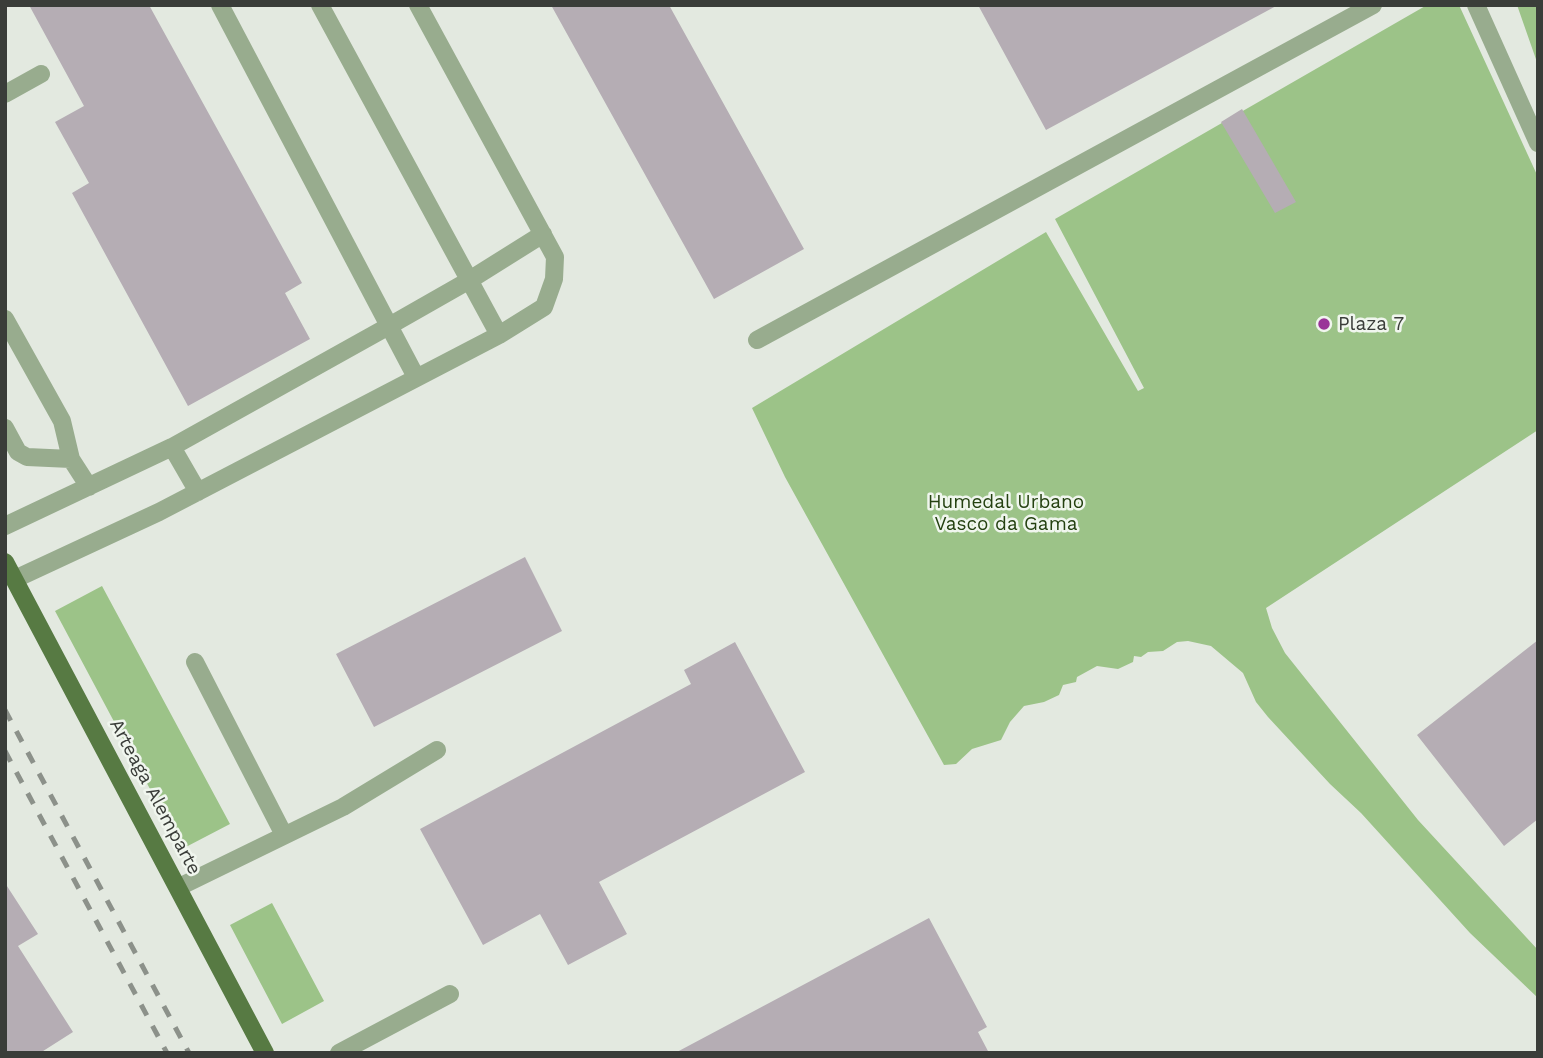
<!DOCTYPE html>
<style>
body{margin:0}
#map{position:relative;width:1543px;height:1058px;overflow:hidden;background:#e3e9e0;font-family:"Work Sans",sans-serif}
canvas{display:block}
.frame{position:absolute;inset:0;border:7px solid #3a3d39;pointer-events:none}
</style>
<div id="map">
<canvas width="1543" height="1058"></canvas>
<div class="frame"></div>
</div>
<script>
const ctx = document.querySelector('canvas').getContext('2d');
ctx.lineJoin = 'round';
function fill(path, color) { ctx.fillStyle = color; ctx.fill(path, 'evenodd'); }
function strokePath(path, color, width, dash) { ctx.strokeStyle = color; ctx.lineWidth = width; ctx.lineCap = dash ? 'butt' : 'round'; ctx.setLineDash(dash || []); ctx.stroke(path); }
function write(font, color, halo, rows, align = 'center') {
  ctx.font = font + ' "Work Sans",sans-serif'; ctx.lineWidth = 5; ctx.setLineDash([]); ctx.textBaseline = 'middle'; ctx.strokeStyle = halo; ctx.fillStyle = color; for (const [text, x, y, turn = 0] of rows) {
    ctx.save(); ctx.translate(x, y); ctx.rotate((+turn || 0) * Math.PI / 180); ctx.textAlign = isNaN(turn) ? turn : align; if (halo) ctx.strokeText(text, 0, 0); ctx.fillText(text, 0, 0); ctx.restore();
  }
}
fill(new Path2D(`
 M1427 5H1459L1538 177V430L1266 608 1272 628 1285 653 1418 820 1538 950V998L1470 933 1361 813 1330 784 1268 717 1256 702 1243 673 1211 646 1188 641 1177 642 1163 651 1148 652 1141 657 1134 656 1133 662 1118 669 1097 666 1077 677 1076 682 1063 685 1059 695 1044 702 1024 706 1010 722 1001 740 972 749 956 764 944 765 785 477 752 408 1046 232 1138 391 1144 388 1055 219Z
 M1517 5H1538V65Z
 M102 586 230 824 182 849 55 611Z
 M272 903 324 1001 282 1024 230 925Z`), '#9cc388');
fill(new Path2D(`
 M29 5H149L302 283 285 293 310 339 188 406 72 193 89 183 55 122 84 106Z
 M551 5H669L804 249 714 299Z
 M978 5H1278L1046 130Z
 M1242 109 1296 202 1275 213 1221 122Z
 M525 557 562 631 374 727 336 654Z
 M1538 640V819L1504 846 1417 735Z
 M735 642 805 772 599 882 627 934 568 965 540 914 483 945 420 829 691 684 684 670Z
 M5 883 38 934 18 946 73 1032 40 1053H5Z
 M929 918 987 1027 978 1032 989 1053H675Z`), '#b5adb4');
strokePath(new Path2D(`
 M220 5 416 377
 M320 5 499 335
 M1476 5 1538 143
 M5 94 41 74
 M5 319 62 421 71 459 89 487
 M757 340 1373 5
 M5 428 18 452 27 457 71 459
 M172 447 198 492
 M5 526 172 447 389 326 468 281 543 234
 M15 579 159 512 499 335 544 307 554 279 555 257 418 5
 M195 662 284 835
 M179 887 343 807 437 750
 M339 1053 450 994`), '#98ac8e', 18);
strokePath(new Path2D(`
 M5 562 265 1053`), '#577a43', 18);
strokePath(new Path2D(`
 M5 710 189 1053
 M5 751 167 1053`), '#8c918a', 5, [12, 12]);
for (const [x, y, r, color] of [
 [1324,324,7,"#9a3498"]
]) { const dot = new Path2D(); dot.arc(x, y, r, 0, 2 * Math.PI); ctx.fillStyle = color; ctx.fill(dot); strokePath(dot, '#f0f6ee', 2.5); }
write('19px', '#3a3d39', '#f0f6ee', [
 ["Plaza 7",1338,324]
], 'left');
write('19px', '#244110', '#f0f6ee', [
 ["Humedal Urbano",1006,502],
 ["Vasco da Gama",1006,524]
]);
write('19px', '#3a3d39', '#f0f6ee', [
 ["Arteaga Alemparte",155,797,62]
]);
</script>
